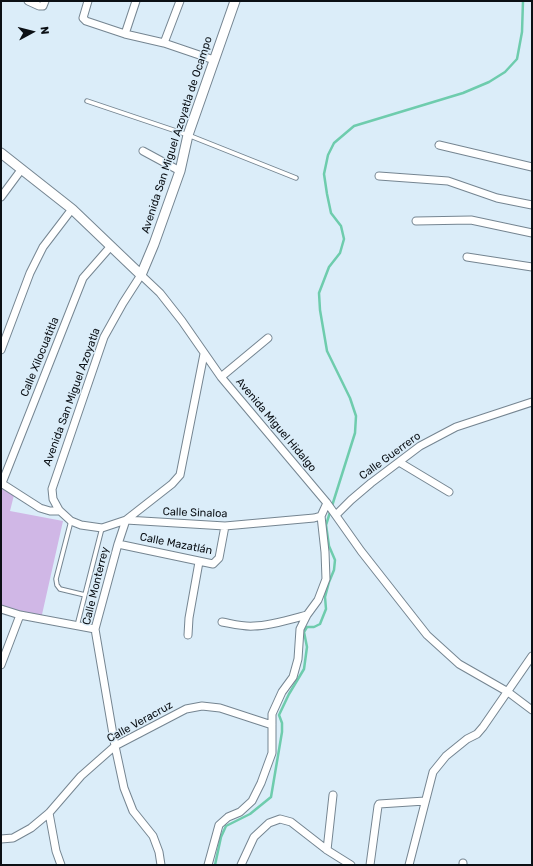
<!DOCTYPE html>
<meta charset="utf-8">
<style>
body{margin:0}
#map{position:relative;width:533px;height:866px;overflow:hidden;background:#dbedf9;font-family:Rubik,sans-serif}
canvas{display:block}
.frame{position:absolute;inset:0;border:2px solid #0b1015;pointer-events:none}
.north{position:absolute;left:12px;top:12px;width:40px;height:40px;-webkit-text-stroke:3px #dbedf9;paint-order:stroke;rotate:83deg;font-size:11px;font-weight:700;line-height:16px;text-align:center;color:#0b1015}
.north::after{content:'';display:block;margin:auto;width:14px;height:18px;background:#0b1015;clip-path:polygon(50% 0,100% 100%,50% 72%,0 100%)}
</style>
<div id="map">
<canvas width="533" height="866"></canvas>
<div class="frame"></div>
<div class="north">N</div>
</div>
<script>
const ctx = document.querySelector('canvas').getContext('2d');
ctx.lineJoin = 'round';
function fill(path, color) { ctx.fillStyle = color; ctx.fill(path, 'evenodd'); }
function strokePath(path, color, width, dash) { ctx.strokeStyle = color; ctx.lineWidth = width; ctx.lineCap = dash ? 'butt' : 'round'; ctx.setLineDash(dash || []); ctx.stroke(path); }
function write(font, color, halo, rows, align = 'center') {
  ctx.font = font + ' Rubik,sans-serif'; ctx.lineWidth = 3; ctx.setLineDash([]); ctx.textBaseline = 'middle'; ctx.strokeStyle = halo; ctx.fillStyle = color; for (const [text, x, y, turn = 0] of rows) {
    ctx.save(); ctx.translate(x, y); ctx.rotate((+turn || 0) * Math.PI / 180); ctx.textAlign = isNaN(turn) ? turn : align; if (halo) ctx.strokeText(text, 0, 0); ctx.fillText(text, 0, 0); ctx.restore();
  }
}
fill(new Path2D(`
 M1 486 14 495 10 511 63 521 41 619 1 607Z`), '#d0b7e6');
strokePath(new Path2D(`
 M215 865 221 837 226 826 250 814 271 797 282 732V723L279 715 289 694 304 669 307 647 304 632 307 627H314L320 624 326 609 325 597 329 582 334 570 335 560 329 546 326 525 355 433 356 416 350 398 327 351 320 310 319 293 329 267 340 253 344 239 341 226 331 213 327 194 324 174 328 155 334 143 354 126 463 93 489 82 505 72 517 59 522 32 523 1`), '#6eccad', 2.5);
const lane = new Path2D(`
 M87 101 188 135 296 178
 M71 521 56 579 57 585 60 589 85 595
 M77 626 102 528`);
const street = new Path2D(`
 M28 1 39 6H43L45 1
 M88 1 83 18 86 21 125 34 164 43 214 60
 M125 34 136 1
 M164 43 180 1
 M439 145 532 167
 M143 151 180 171
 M379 176 448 181 497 198 532 205
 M1 197 21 170
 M416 221 471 220 532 233
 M467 257 532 267
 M1 350 30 273 43 247 72 209
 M221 377 268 338
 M399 462 449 492
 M1 483 40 508 50 511H60
 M2 483 83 278 111 246
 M327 503 321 516 314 518 225 526 126 520 102 528 81 525 71 521 59 510 53 499 52 489 104 337 123 303 141 275 160 293 182 321 221 377 327 503 361 551 427 635 459 664 508 692 532 710
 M336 515 351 500 371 483 420 446 456 427 532 402
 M118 544 213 564 219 558 225 526
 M1 609 20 615 95 629
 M222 622C233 624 243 627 254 626 269 626 292 619 307 615
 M188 635 189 618 199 562
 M1 665 20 615
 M49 813 56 851 61 865
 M1 839 13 838 31 828 49 813 81 776 115 746 186 709 202 706 220 708 272 725
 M327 850 333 795
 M161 865 159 852 153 836 133 811 124 788 115 746 95 629 118 544 126 520 172 484 180 475 204 354
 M208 865 219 825 228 817 240 812 252 801 261 783 272 753V714L282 692 293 677 298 659 300 629 307 615 318 600 326 579 325 552 321 516
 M241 865 254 837 269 823 280 819 291 822 327 850 351 865
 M370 865 378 806 379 804 425 801
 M409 865 433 772 446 756 467 739 477 734 483 727 532 656
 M463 865V863`);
const secondary = new Path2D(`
 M1 153 72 209 141 275 154 244 180 171 188 135 235 1`);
strokePath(lane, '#758591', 5.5);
strokePath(street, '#758591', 9);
strokePath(secondary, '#758591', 11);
strokePath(lane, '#fff', 3.5);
strokePath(street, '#fff', 7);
strokePath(secondary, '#fff', 9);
write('11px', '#0b1015', '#dbedf9', [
 ["Avenida San Miguel Azoyatla de Ocampo",177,135,-72],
 ["Calle Xilocuatitla",40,357,-68],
 ["Avenida San Miguel Azoyatla",72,397,-70],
 ["Avenida Miguel Hidalgo",276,425,50],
 ["Calle Guerrero",390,456,-36],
 ["Calle Sinaloa",195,513,2],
 ["Calle Mazatlán",176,544,11],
 ["Calle Monterrey",96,586,-76],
 ["Calle Veracruz",140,722,-29]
]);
</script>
